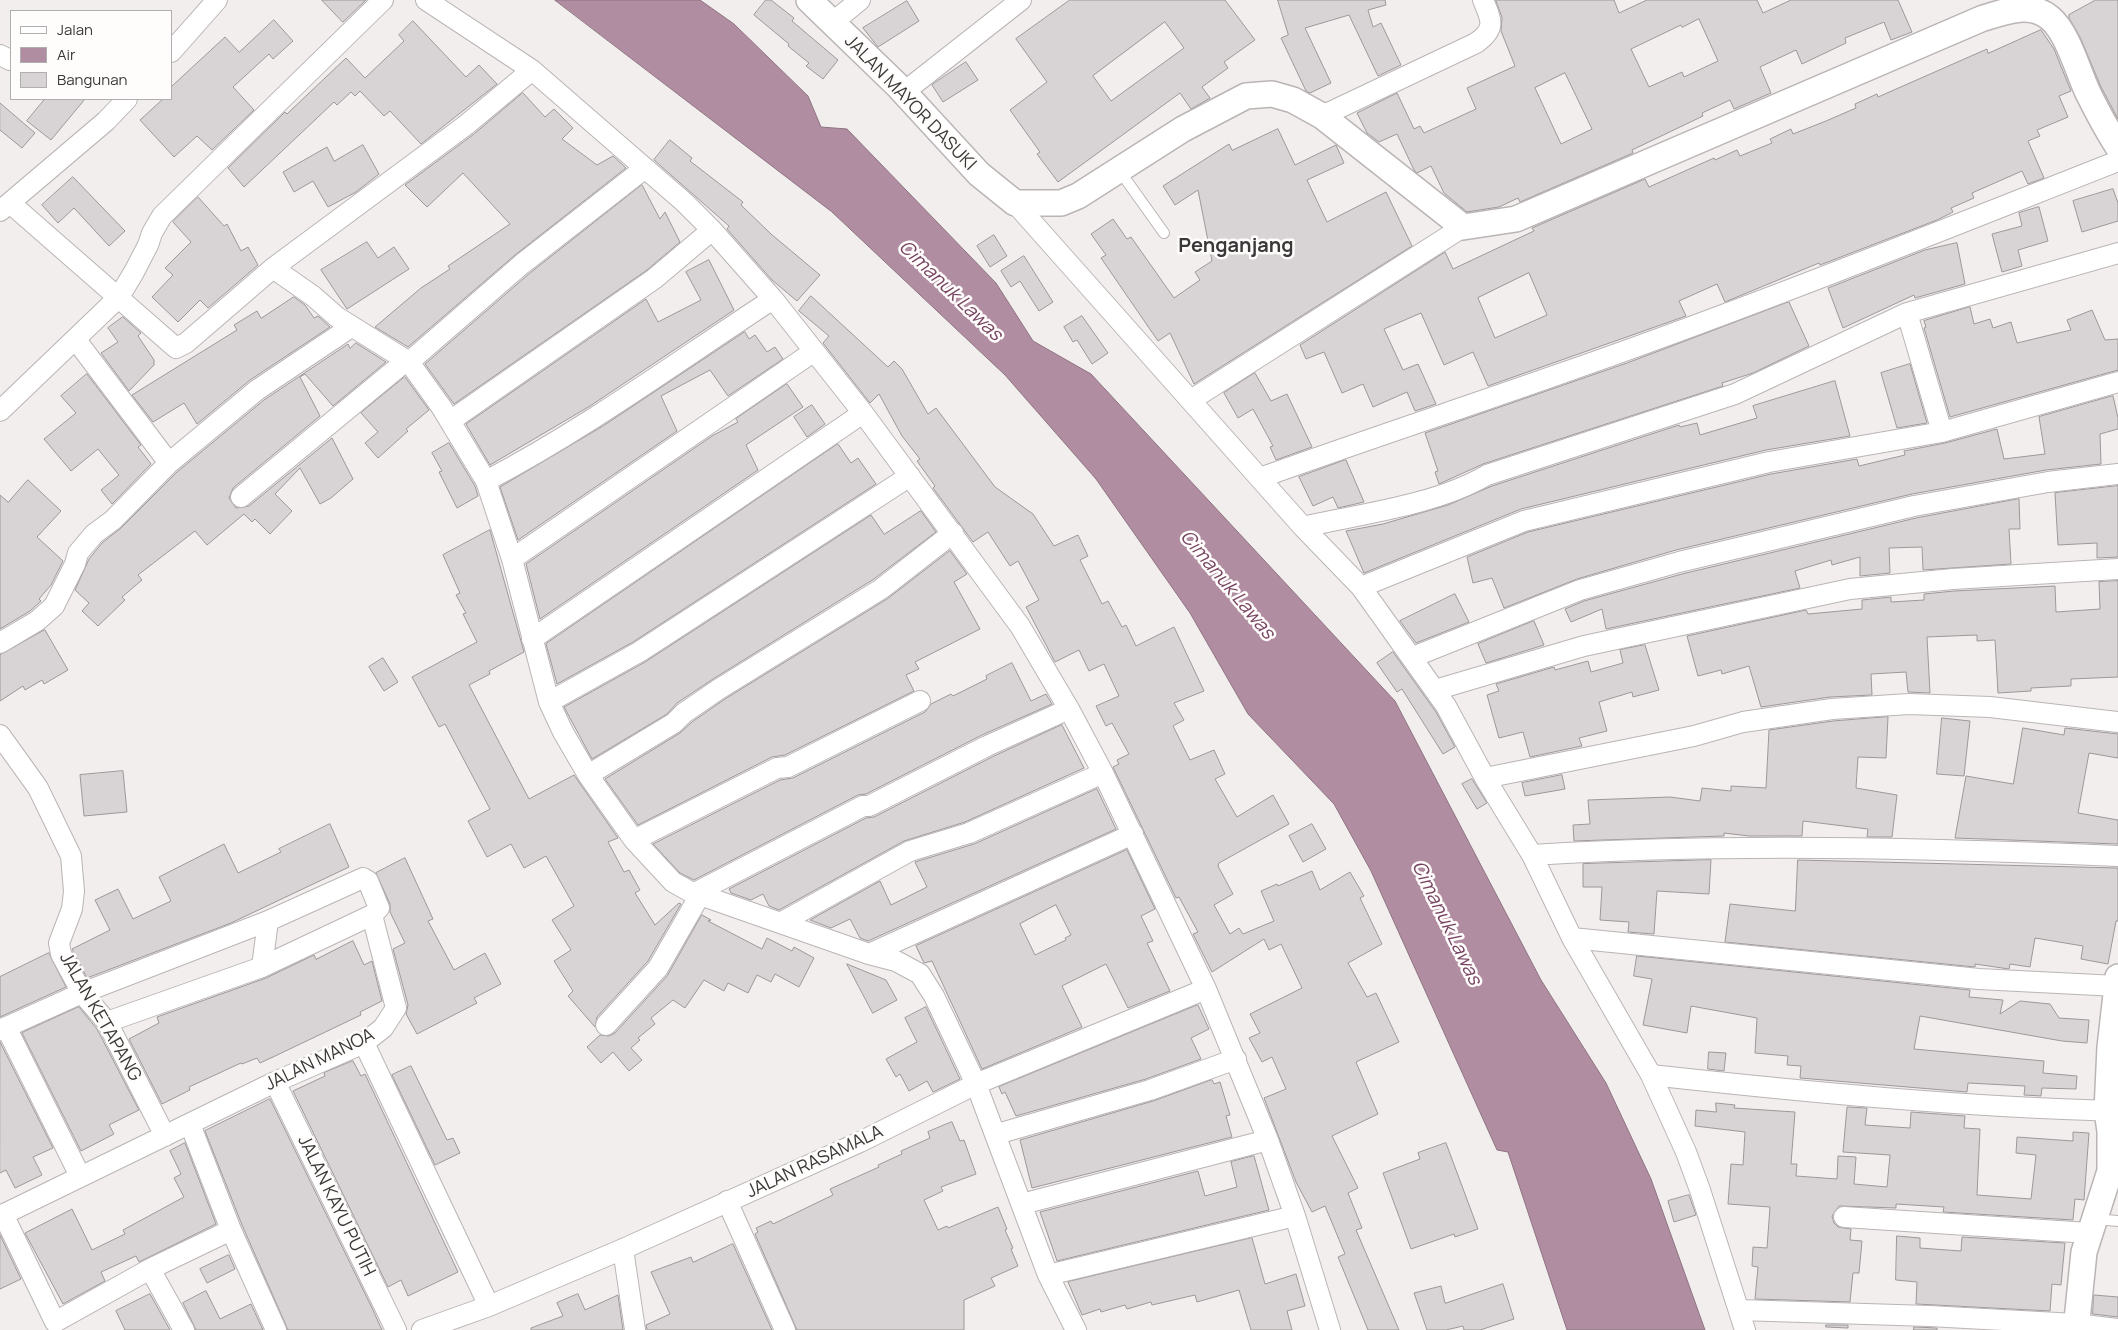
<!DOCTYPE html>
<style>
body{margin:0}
#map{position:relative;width:2118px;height:1330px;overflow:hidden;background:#f3eeee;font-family:Manrope,sans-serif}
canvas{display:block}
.legend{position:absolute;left:10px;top:10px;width:162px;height:90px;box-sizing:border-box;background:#fffcfc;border:1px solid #b0aeae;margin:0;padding:6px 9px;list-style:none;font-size:15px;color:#3a3838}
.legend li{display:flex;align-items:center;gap:10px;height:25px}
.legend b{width:25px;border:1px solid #b0aeae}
</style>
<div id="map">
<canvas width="2118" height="1330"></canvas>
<ul class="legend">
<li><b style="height:6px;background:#fff"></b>Jalan</li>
<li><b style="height:14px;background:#b08da0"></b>Air</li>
<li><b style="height:14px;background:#d8d3d4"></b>Bangunan</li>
</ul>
</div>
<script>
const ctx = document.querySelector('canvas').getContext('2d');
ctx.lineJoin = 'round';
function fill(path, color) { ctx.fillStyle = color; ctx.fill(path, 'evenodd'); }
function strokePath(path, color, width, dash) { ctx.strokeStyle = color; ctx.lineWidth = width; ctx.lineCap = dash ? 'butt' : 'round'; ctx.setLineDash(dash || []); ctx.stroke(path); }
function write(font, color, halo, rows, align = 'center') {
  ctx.font = font + ' Manrope,sans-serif'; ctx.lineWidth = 5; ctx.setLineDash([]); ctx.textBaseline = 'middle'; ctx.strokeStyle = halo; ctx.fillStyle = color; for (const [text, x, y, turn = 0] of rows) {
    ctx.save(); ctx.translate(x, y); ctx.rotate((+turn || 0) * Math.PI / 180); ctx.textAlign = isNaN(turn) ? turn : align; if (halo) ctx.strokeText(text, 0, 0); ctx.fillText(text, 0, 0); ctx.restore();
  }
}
const water = new Path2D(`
 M555 0H700L734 24 808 96 821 127 847 129 996 283 1033 341 1091 374 1395 701 1541 980 1606 1083 1651 1179 1705 1330H1567L1508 1152 1497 1150 1371 871 1334 804 1248 714 1190 613 1096 479 1005 375 832 212Z`);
fill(water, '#b08da0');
strokePath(water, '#8d7481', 1);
const building = new Path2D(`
 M322 0H366L343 22Z
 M766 0H771L794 18 792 21 838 60 823 79 806 66 809 63 788 46 789 44 754 15Z
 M1070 0H1225L1255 40 1224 62 1228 68 1202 87 1210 98 1205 101 1191 109 1180 93 1058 182 1037 154 1040 152 1010 110 1047 82 1016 39ZM1165 22 1184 48 1111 101 1093 76Z
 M1278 0H1385L1386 5 1368 10 1373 27 1381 23 1401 65 1378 76 1349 15 1305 28 1331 83 1310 93 1306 91 1281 38 1288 35Z
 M1496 0H1614L1619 13 1647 0H1757L1763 13 1791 0H1898L1912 32 1891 40 1884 22 1845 38 1846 43 1802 64 1796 50 1760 67 1771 93 1734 109 1730 100 1702 113 1703 116 1632 150 1633 153 1520 202 1518 198 1499 207 1467 212 1444 193 1431 166 1417 173 1414 170 1397 134 1379 142 1367 133 1357 113 1397 93 1414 129 1420 126 1424 133 1476 109 1467 88 1515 66 1501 31 1502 18ZM1699 19 1718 61 1684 77 1682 72 1649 87 1631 49 1681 25 1682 27ZM1565 73 1592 129 1561 144 1535 88Z
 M2096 0H2118V119L2101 87 2080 37 2069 18V15Z
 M907 1 919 21 878 47 863 28Z
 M274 20 293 41 273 59 269 54 233 87 254 110 212 150 197 136 174 157 140 120 163 99H171V87L225 37 239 52Z
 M413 21 466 77 479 65 497 84 421 144 390 111 384 116 360 91 355 96 351 92 337 105 334 102 244 187 228 168 285 112 287 114 346 58 365 78 404 41 399 35Z
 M2041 30 2054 49 2071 91 2059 96 2068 117 2037 130 2040 136 2028 141 2044 178 2028 184 2022 171 1972 193 1974 198 1951 208 1953 212 1937 220 1820 265 1819 263 1725 302 1717 284 1679 301 1686 316 1488 386 1473 352 1444 365 1421 313 1384 329 1403 370 1418 364 1436 404 1415 411 1407 392 1373 407 1363 384 1342 393 1324 352 1306 359 1300 345 1445 252 1453 269 1534 231 1532 228 1645 179 1649 187 1714 158 1715 160 1737 150 1740 156 1772 143 1770 139 1791 129 1793 134 1826 121 1856 108 1855 104 1877 94 1878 97 1987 49 1988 53ZM1529 273 1547 315 1495 338 1478 298Z
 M966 62 978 80 943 102 932 85Z
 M523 93 545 117 554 109 573 128 562 139 597 165 613 156 626 168 515 255 408 347 375 327 421 288 450 269 448 266 510 224 463 173 427 207 405 185 474 134Z
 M45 99H85L51 140 27 121Z
 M0 103 35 133 22 148 0 130Z
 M1278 129 1295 165 1336 145 1344 163 1307 180 1327 222 1386 192 1412 246 1194 384 1170 333 1158 341 1101 258 1106 255 1091 234 1113 219 1127 239 1131 237 1174 298 1200 280 1195 272 1212 261 1198 190 1175 205 1163 186 1229 144 1232 150Z
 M670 140 692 158 690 161 743 202 741 205 771 234 820 275 797 301 772 280 727 229 729 226 654 160Z
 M363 145 379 174 356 192 328 207 313 181 294 192 283 172 327 147 334 161Z
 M73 177 125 231 109 246 74 208 58 223 42 205Z
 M642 185 660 219 665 212 680 242 647 270 454 404 425 364 530 273Z
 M2113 189 2118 203V221L2082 232 2073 201Z
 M198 197 224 226 227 224 241 251 248 247 258 265 208 308 200 300 178 322 152 297 173 275 165 268 191 242 173 222Z
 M2039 207 2048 241 2018 250 2022 266 2002 272 1992 234 2022 226 2019 213Z
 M994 235 1007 256 990 267 977 246Z
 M367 242 378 258 394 247 409 269 347 309 321 270Z
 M1957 243 1965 284 1915 298 1914 295 1843 328 1828 288 1925 250Z
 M1024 256 1053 302 1039 311 1020 281 1011 287 1001 271Z
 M709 260 734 310 590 406 490 465 466 424 646 299 658 322 701 300 686 272Z
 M811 296 888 367 894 361 902 369 928 414 936 408 995 487 1033 514 1054 546 1078 535 1088 556 1080 560 1102 604 1108 601 1122 627 1126 625 1136 646 1174 627 1204 691 1174 703 1184 720 1173 726 1190 760 1214 750 1225 774 1215 779 1237 817 1273 795 1289 824 1219 863 1218 866 1233 894 1214 905 1230 934 1239 928 1243 934 1274 921 1261 891 1277 884 1278 886 1312 871 1320 890 1350 872 1364 896 1360 898 1382 944 1348 963 1367 997 1376 993 1399 1042 1356 1062 1378 1114 1332 1136 1358 1188 1348 1193 1362 1228 1356 1230 1399 1330H1368L1338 1257 1345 1254 1325 1206 1312 1212 1296 1182 1264 1098 1286 1089 1272 1057 1262 1062 1249 1038 1260 1033 1250 1014 1302 988 1281 944 1269 950 1264 939 1212 972 1193 934 1198 932 1179 897 1176 898 1113 767 1119 764 1117 760 1129 754 1112 723 1106 726 1096 706 1119 696 1104 664 1089 671 1079 650 1055 662 1026 607 1039 600 1018 561 1010 566 988 532 973 542 933 488 935 486 917 461 920 459 902 436 879 394 870 403 823 343 829 336 799 311Z
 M294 297 305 305 314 318 318 316 330 327 250 380 197 424 184 403 153 422 132 395 237 330 234 325 257 311 261 318Z
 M1789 302 1809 346 1753 373 1722 383 1723 386 1483 464 1439 484 1435 472 1438 471 1425 433 1627 363Z
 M1970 307 1974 324 1990 319 1993 328 2011 322 2017 343 2071 330 2067 320 2092 310 2105 340 2118 339V370L1950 417 1924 328 1926 327 1924 321Z
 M1082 316 1108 353 1092 364 1077 340 1073 342 1064 327Z
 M123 317 141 333 138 336 154 360V365L129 391 101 353 118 342 108 328Z
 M745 332 749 339 755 335 767 352 775 347 783 359 728 396 710 370 661 396 677 431 518 540 500 487 603 426Z
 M356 343 386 362 333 406 305 374 300 377 320 416 233 488 229 498 236 508 249 506 332 438 353 479 331 498 320 504 300 468 275 494 292 511 270 534 255 519 252 522 244 514 207 545 195 531 138 575 142 580 122 597 125 600 98 626 82 611 89 603 75 590 89 559 102 543 121 528 177 472 264 400 348 344 350 348Z
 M1910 364 1927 423 1897 428 1881 373Z
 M1255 373 1271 401 1287 394 1312 447 1276 460 1270 447 1273 446 1253 409 1238 418 1224 393Z
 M87 374 141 445 138 447 151 464 112 504 101 490 119 475 98 449 71 471 44 439 76 413 61 396Z
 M405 377 429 410 406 429 408 431 378 458 365 443 378 432 361 413Z
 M1835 381 1850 436 1766 450 1521 509 1364 573 1346 531 1383 524 1448 505 1492 486 1679 425 1680 427 1697 423 1700 435 1757 418 1753 406Z
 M787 384 803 407 746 445 758 470 540 619 526 564 712 436 738 422 736 419Z
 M2113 396 2118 418V429L2100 434 2101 464 2046 470 1912 494 1676 550 1577 579 1504 608 1492 578 1473 583 1467 557 1528 532 1771 474 1857 459 1859 466 1905 455 1904 451 1945 443 1997 429 2004 459 2045 454 2039 417Z
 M812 405 825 424 807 437 794 417Z
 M449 443 475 486 478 496 457 508 439 472 442 471 432 453Z
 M838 444 851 463 858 458 876 484 633 642 557 684 546 644Z
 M1346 460 1364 502 1338 508 1333 497 1313 506 1299 477Z
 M28 480 61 511 37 537 63 561 51 585 39 599 41 601 30 611 0 629V495L8 502Z
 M2118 486V557L2097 558V543L2058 545 2055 493Z
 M2019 499 2020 529H2009L2011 564 1923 570 1922 547 1889 548 1890 573 1860 576V557L1832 565 1831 560 1795 571 1800 588 1606 629 1602 609 1571 622 1565 609 1584 601 1682 574 1916 518Z
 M921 511 936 532 874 579 713 679 677 703 667 714 592 759 564 707 645 662 871 515 884 534Z
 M490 530 524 652 489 671 490 674 469 685 529 799 574 775 618 838 608 842 624 872 629 870 640 890 635 893 655 925 679 903 681 904 648 961 597 1017 595 1027 568 996 573 991 554 961 571 950 552 920 574 906 546 856 524 868 511 844 487 857 468 821 490 809 445 724 439 727 412 677 477 642 463 614 466 613 456 595 460 593 443 555Z
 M950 551 967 574 954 582 980 629 915 662 919 669 906 675 914 691 785 755 772 757 638 825 605 779 680 733 692 722 725 699 887 599Z
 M2118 581V677L2071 679V686L2031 688V691L1998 693 1995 640 1977 641V635L1927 637 1930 693 1908 692 1906 672 1871 674 1872 695 1830 697 1761 707 1749 666 1722 674 1721 670 1698 676 1687 636 1806 610 1808 614 1862 609V600L1891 597V602L1924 600V594L1954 591 2055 586 2056 612 2100 609 2099 582Z
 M1455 594 1469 622 1416 643 1400 621Z
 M1534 621 1544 645 1486 663 1478 644Z
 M45 630 68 670 44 684 42 680 25 690 23 686 0 701V655Z
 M1645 645 1659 690 1633 697 1632 692 1599 702 1607 731 1579 738 1582 746 1530 757 1523 732 1499 738 1487 695 1499 691 1496 684 1554 667 1555 670 1588 661 1591 672 1623 663 1620 650Z
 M1393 652 1436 712 1455 747 1443 754 1402 689 1397 692 1377 663Z
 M383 658 398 682 384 691 369 667Z
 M1012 663 1031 701 1046 694 1052 704 982 735 866 794 858 795 694 880 680 873 653 844 780 780 793 778 925 712 931 704 951 694 953 696 987 679 986 676Z
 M1888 717 1886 758 1858 757 1856 788 1897 795 1892 837H1867L1868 829 1803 821 1802 836H1749L1724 833V836L1574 841 1573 825 1590 824 1588 800 1670 797 1700 801 1702 788 1731 791V786L1766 788 1769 730 1833 721Z
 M1942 718 1970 721 1964 776 1937 774Z
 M1062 725 1084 768 965 822 904 841 779 910 769 906 763 894 751 900 731 893 729 889 866 818 874 817 992 757Z
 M2023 728 2064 735 2065 728 2118 734V758L2089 753 2078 813 2118 820V844L1955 838 1966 776 2013 784Z
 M123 771 127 812 84 816 80 775Z
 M1562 775 1565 789 1525 796 1522 783Z
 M1472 779 1487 803 1477 809 1462 784Z
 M1097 789 1116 829 868 941 860 938 850 919 831 928 810 920 880 881 891 905 927 887 915 862 974 844Z
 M330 824 349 867 231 923 87 978 72 949 110 930 95 900 118 889 133 919 171 901 159 877 224 844 238 873 281 852 279 849Z
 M1312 824 1326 849 1303 862 1289 836Z
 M1127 850 1155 909 1141 916 1153 941 1147 943 1170 991 1128 1008 1106 964 1062 986 1082 1027 982 1069 932 961 924 963 916 946ZM1056 905 1071 935 1065 938 1066 940 1035 955 1020 924Z
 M405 858 433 919 428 921 454 970 485 953 501 984 474 998 477 1003 417 1034 406 1014 408 1005 393 949 405 943 390 912V904L376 873Z
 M1711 860 1709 894 1657 891 1654 934 1628 932 1629 922 1600 920 1602 887H1583V864Z
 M1798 860 2118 868V921H2116L2108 964 2081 959 2083 946 2035 938 2030 967 2010 964 2009 969 1975 964V967L1725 942 1730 904 1795 911Z
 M702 915 711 920 708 921 762 949 767 938 792 951 794 947 814 958 799 987 775 974 771 982 757 975 748 993 728 983 724 991 704 980 685 1008 673 1000 651 1018 655 1024 638 1038 640 1040 631 1048 642 1060 629 1071 613 1052 601 1063 587 1047 600 1035 609 1036 615 1033 667 976Z
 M353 941 364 965 372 961 382 1001 360 1012 361 1015 273 1057 260 1063 257 1058 242 1064 241 1063 189 1087 190 1090 162 1104 129 1039 159 1023 157 1017 266 978 314 955 316 959Z
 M49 953 66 987 0 1017V977Z
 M1637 956 1970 990 1969 997 2003 1000 2000 1014 2020 1001 2050 1004 2059 1018 2089 1020 2087 1043 2062 1041 1920 1016 1914 1049 2044 1061 2043 1073 2077 1076 2076 1089 2042 1088 2041 1096 2024 1095 2025 1086 1968 1083 1967 1092 1800 1078 1801 1066 1787 1065 1788 1056 1755 1053 1757 1018 1691 1006 1687 1033 1643 1025 1652 979 1634 976Z
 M847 964 886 980 897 1000 873 1013Z
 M1198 1005 1209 1029 1191 1038 1201 1059 1146 1079 1016 1116 1005 1092 1002 1094 999 1087Z
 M79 1007 97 1029 139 1110 109 1125 114 1134 81 1151 22 1033Z
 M926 1007 960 1079 933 1092 927 1081 909 1091 900 1074 896 1077 886 1059 917 1042 905 1018Z
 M0 1042 53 1148 33 1157 42 1175 15 1188 6 1170 0 1173Z
 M1709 1052 1726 1053 1724 1071 1708 1069Z
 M353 1061 361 1076 365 1074 458 1272 408 1296 401 1280 388 1287 293 1091 325 1076 324 1073Z
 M411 1066 447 1140 453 1138 460 1153 435 1165 392 1075Z
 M1212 1080 1214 1084 1220 1082 1230 1115 1226 1116 1232 1137 1032 1188 1020 1140 1153 1101Z
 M270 1099 372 1308 382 1330H288L242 1225 205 1131Z
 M1716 1103 1735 1105 1734 1108 1795 1112 1791 1164H1797L1796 1176 1837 1179 1838 1156 1856 1157 1854 1184 1887 1187 1890 1155 1843 1152 1847 1107 1867 1108 1865 1125 1910 1128 1911 1112 1965 1116 1964 1128 1980 1129 1977 1195 2031 1199 2036 1155 2016 1153 2017 1137 2073 1141V1132L2089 1133 2084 1200 2075 1199 2073 1220 1943 1212 1944 1207 1896 1204V1208L1839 1206 1832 1216 1834 1223 1838 1227 1851 1229 1850 1240 1862 1241 1859 1273H1853L1850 1302 1755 1299 1758 1267 1752 1266 1753 1247 1767 1248 1770 1207 1728 1204 1731 1164 1743 1165 1745 1132 1695 1126 1696 1110 1716 1112Z
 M952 1122 960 1141 964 1140 976 1174 941 1187 943 1191 924 1200 938 1230 947 1226 948 1228 998 1207 1007 1229 1005 1230 1013 1248 1011 1249 1018 1266 991 1278 995 1286 964 1300V1330H797L755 1234 758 1232 756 1228 771 1221 773 1224 833 1195 830 1189 879 1167 878 1165 902 1154 901 1151 930 1138 928 1132Z
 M185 1143 216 1224 139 1262 136 1256 101 1272 105 1281 63 1304 25 1233 72 1209 92 1250 125 1234 123 1230 184 1197 174 1178 181 1174 170 1151Z
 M1446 1143 1478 1229 1455 1237 1454 1234 1411 1249 1383 1173 1420 1159 1418 1153Z
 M1254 1156 1269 1210 1057 1261 1040 1212 1198 1171 1205 1196 1237 1187 1231 1162Z
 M1689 1195 1696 1215 1674 1222 1668 1201Z
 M0 1235 21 1279 0 1289Z
 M1897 1236 1920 1238V1248L1961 1251 1962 1237 2065 1243 2061 1285 2052 1284 2050 1311 1916 1304 1917 1282 1896 1280Z
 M1252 1238 1265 1284 1296 1274 1305 1306 1287 1311 1292 1330H1251L1239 1290 1197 1302 1195 1295 1152 1305 1151 1302 1127 1309 1125 1305 1101 1312 1100 1309 1082 1315 1068 1282Z
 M733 1244 772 1330H647L646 1325 670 1314 651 1272 691 1257 693 1262Z
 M229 1255 235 1269 207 1283 200 1269Z
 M1503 1284 1514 1319 1480 1330H1464L1463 1326 1446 1330H1427L1414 1293 1441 1286 1445 1303Z
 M206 1291 220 1319 251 1304 263 1330H196L183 1303Z
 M150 1294 170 1330H125L116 1311Z
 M578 1294 585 1310 618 1295 623 1330H531V1328L563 1316 557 1303Z
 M2094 1295 2118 1297V1317L2093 1314Z
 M1826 1325H1848V1328L1826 1327Z
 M1914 1327 1937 1328V1330H1914Z`);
fill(building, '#d8d3d4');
strokePath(building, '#9c9899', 1);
const service = new Path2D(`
 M1119 170 1164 233
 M2095 1219 2118 1221`);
const minor = new Path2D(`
 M426 0 532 70 684 202 712 230 773 299 863 413 1020 626 1069 709 1103 773 1206 989 1268 1140 1295 1216 1330 1330
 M832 23 860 0
 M171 52 217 0
 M0 55 10 60
 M904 92 1021 0
 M1322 116 1476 43C1496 29 1492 21 1483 0
 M10 203 176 348 186 343 273 268 313 296 337 317 409 362 442 408 486 481 512 559 549 702 563 732 588 775 634 840 673 882 689 891 869 954 896 961 920 974 934 996 976 1084 1048 1275 1076 1330
 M1015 203 1303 527 1361 587 1446 706 1485 778 1532 855 1572 938 1651 1075 1686 1152 1700 1190 1745 1330
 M0 211 106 121 127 99
 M273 268 466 125 532 70
 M1907 313 1942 432
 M76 340 169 463
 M409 362 522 264 645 168
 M1191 400 1463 227
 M0 411 119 297 134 272 148 245 152 233 162 216 383 0
 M450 421 654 279 712 230
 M1260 478C1357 443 1454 411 1551 377 1742 311 1930 235 2118 161
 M486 481C587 428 678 361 773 299
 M241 497 407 360
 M1303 527C1361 514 1436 505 1487 475L1735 394 1907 313 2118 253
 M512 559 813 352
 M1361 587 1524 521 1769 462 1942 432 2118 382
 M532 639 863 413
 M0 643 37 621 54 606 75 564 78 553 94 534 113 520 169 463 257 390 351 327
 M1413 657 1580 590 1679 562 1914 506 2048 482 2118 474
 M1435 690 1584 646 1850 589 1953 579 2118 569
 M549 702 639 652 910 476
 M0 735 38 788 71 856 74 891 72 909 59 943 61 954 82 993 107 1022 165 1136
 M588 775 674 723 684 713 719 689 881 589 953 533
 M1485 778 1694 736 1743 722 1832 709 1909 704 1990 707 2118 722
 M634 840 777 768 788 767 920 701
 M1532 855C1727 843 1923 848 2118 856
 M695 893 863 806H869L987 746 1069 709
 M782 922 910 851 969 833 1103 773
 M1572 938 1979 979 2117 986
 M869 954 1133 834
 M262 967 268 921
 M606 1025 658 968 700 895
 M6 1027 80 1176
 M0 1030 82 993 268 921 363 878 368 881 379 908 372 915
 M364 1043 489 1306
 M1651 1075C1806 1092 1962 1107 2118 1111
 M275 1082 396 1330
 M190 1124 231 1230 276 1330
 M997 1134 1150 1090 1236 1059
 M727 1201 785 1330
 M1022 1204 1268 1140
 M3 1214 55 1322 150 1269 184 1330
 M0 1216 275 1082 364 1043 383 1028 396 1008 372 915 262 967 107 1022
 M1844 1217 2089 1233
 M623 1249 635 1330
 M150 1269 231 1230
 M1048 1275 1295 1216
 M1739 1310 1929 1316 2076 1324 2118 1329
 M422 1330 489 1306 623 1249 860 1142 976 1084 1206 989`);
const tertiary = new Path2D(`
 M809 0 898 86 979 174 1015 203H1061L1078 196 1183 129 1246 96 1272 94 1293 100 1322 116 1463 227 1516 219 1981 19C2003 12 2030 1 2050 18 2068 33 2078 72 2088 93 2097 111 2107 130 2118 147
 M2076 1330 2084 1252 2110 1171V1131L2107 1111 2110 1047 2118 977`);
strokePath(service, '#bab5b4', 12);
strokePath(minor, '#bab5b4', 22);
strokePath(tertiary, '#bab5b4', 28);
strokePath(service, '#fff', 10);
strokePath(minor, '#fff', 20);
strokePath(tertiary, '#fff', 25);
write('18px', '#3a3838', '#fffcfc', [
 ["JALAN MAYOR DASUKI",910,103,46],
 ["JALAN KETAPANG",100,1017,60],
 ["JALAN MANOA",320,1060,-26],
 ["JALAN RASAMALA",815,1162,-25],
 ["JALAN KAYU PUTIH",336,1206,64]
]);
write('italic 19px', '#774562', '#fffcfc', [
 ["Cimanuk Lawas",950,291,44],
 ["Cimanuk Lawas",1227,585,50],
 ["Cimanuk Lawas",1446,923,64]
]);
write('bold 20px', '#3a3838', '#fffcfc', [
 ["Penganjang",1236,246]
]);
</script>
